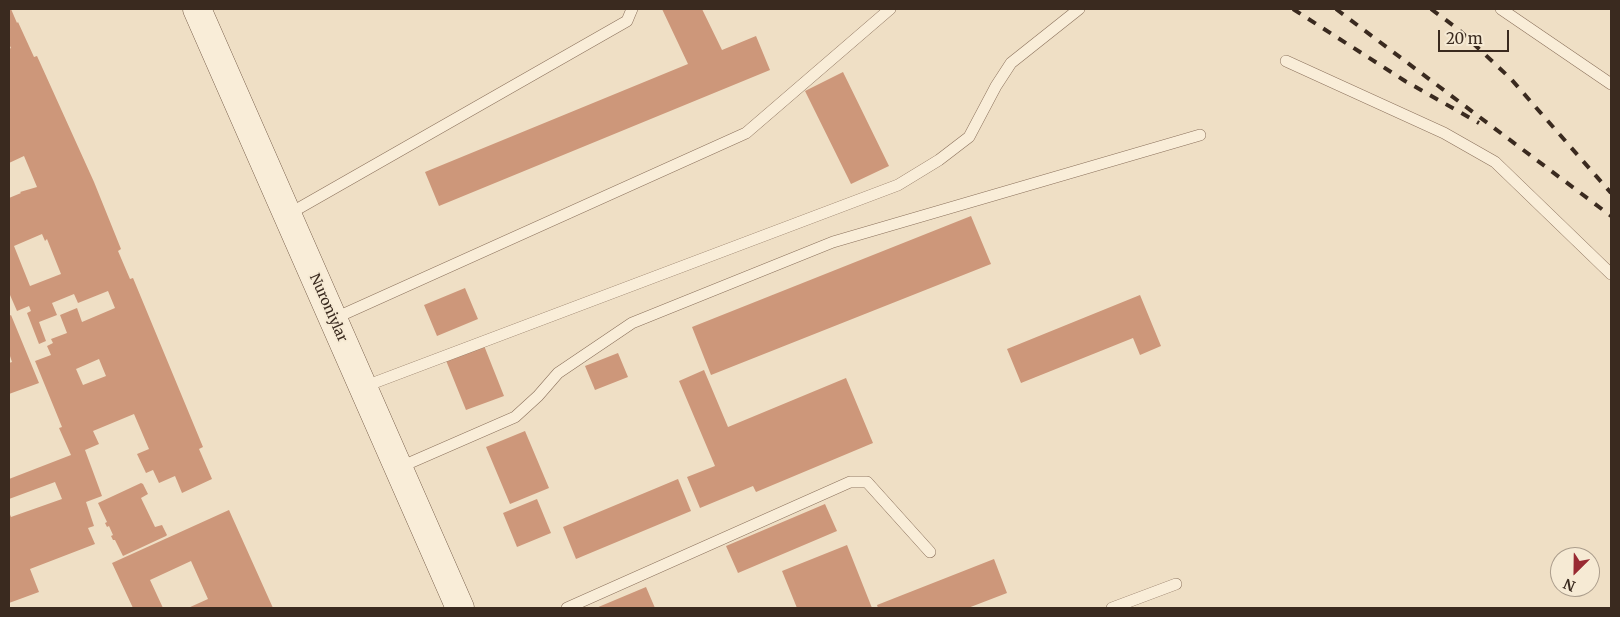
<!DOCTYPE html>
<style>
body{margin:0}
#map{position:relative;width:1620px;height:617px;overflow:hidden;background:#efdfc5;font-family:Merriweather,serif}
canvas{display:block}
.frame{position:absolute;inset:0;border:10px solid #3a2a1f;pointer-events:none}
.north{position:absolute;left:1550px;top:547px;width:50px;height:50px;box-sizing:border-box;background:#f6ead4;border:1px solid #ab9d8c;border-radius:50%;rotate:203deg;font-size:14px;font-weight:700;line-height:20px;text-align:center;color:#3a2a1f}
.north::after{content:'';display:block;margin:auto;width:18px;height:22px;background:#992a32;clip-path:polygon(50% 0,100% 100%,50% 72%,0 100%)}
.scale{position:absolute;left:1438px;top:30px;width:71px;height:22px;box-sizing:border-box;border:2px solid #3a2a1f;border-top:0;padding-left:6px;font-size:15px;line-height:18px;white-space:nowrap;color:#3a2a1f;-webkit-text-stroke:4px #f6ead4;paint-order:stroke}
</style>
<div id="map">
<canvas width="1620" height="617"></canvas>
<div class="frame"></div>
<div class="north">N</div>
<div class="scale">20 m</div>
</div>
<script>
const ctx = document.querySelector('canvas').getContext('2d');
ctx.lineJoin = 'round';
function fill(path, color) { ctx.fillStyle = color; ctx.fill(path, 'evenodd'); }
function strokePath(path, color, width, dash) { ctx.strokeStyle = color; ctx.lineWidth = width; ctx.lineCap = dash ? 'butt' : 'round'; ctx.setLineDash(dash || []); ctx.stroke(path); }
function write(font, color, halo, rows, align = 'center') {
  ctx.font = font + ' Merriweather,serif'; ctx.lineWidth = 4; ctx.setLineDash([]); ctx.textBaseline = 'middle'; ctx.strokeStyle = halo; ctx.fillStyle = color; for (const [text, x, y, turn = 0] of rows) {
    ctx.save(); ctx.translate(x, y); ctx.rotate((+turn || 0) * Math.PI / 180); ctx.textAlign = isNaN(turn) ? turn : align; if (halo) ctx.strokeText(text, 0, 0); ctx.fillText(text, 0, 0); ctx.restore();
  }
}
fill(new Path2D(`
 M9 9H11L17 23 18 22 34 57 37 56 94 182 121 249 118 251 130 279 133 278 203 447 199 449 212 479 182 493 175 476 159 483 153 470 146 473 137 454 149 449 134 414 93 431 99 444 85 450 102 496 86 502 94 526 88 528 95 544 30 569 39 592 9 603V512L11 517 62 499 55 482 9 499V479L71 455 59 428 62 427 35 361 51 355 47 346 53 343 51 339 67 333 60 315 77 308 82 322 115 308 108 291 78 303 74 294 52 303 57 315 39 322 46 341 39 344 27 313 31 311 29 306 17 311 10 295H9V198L21 193 20 192 37 187 24 156 9 163V49L11 48 9 44ZM42 234 45 241 47 239 61 274 30 286 14 246ZM99 359 106 376 83 385 76 369Z
 M662 9H702L722 50 756 36 770 70 439 206 425 172 688 64Z
 M843 72 889 166 851 184 805 91Z
 M971 216 991 264 711 375 692 327Z
 M465 288 478 319 437 336 424 305Z
 M1140 295 1161 346 1140 355 1133 338 1021 383 1007 349Z
 M11 315 39 383 9 394V363L12 362 9 353V316Z
 M483 343 504 396 466 410 445 358Z
 M618 353 628 377 595 390 585 366Z
 M704 370 728 427 846 378 873 443 756 492 753 486 700 508 687 477 715 466 679 381Z
 M525 431 549 488 510 504 486 447Z
 M678 479 691 511 576 559 563 527Z
 M141 483 143 484 148 494 141 498 155 527 162 525 167 535 166 536 123 556 115 540H113L111 536 113 535 109 526 107 527 105 523 107 522 98 503Z
 M537 499 551 533 517 547 503 513Z
 M825 504 837 531 738 573 726 546Z
 M229 510 273 608H188L208 599 191 561 150 580 163 608H133L112 563Z
 M847 545 872 608H797L782 571Z
 M994 559 1007 593 968 608H878L877 605Z
 M646 587 655 608H596Z`), '#cd977a');
const lane = new Path2D(`
 M1501 9 1611 84
 M1286 61 1444 133 1495 162 1611 274
 M287 215 627 21 632 9
 M333 319 746 133 890 9
 M363 387 898 185 939 160 969 137 996 86 1011 63 1079 9
 M398 468 515 417 538 396 558 373 632 323 833 242 1200 135
 M567 608 850 482H867L930 552
 M1112 608 1176 584`);
const secondary = new Path2D(`
 M197 9 460 608`);
strokePath(lane, '#8a705b', 12);
strokePath(secondary, '#6c523e', 29);
strokePath(lane, '#f9edd8', 11);
strokePath(secondary, '#f9edd8', 28);
strokePath(new Path2D(`
 M1293 9 1405 81 1479 123
 M1336 9 1611 216
 M1431 9 1458 29 1511 79 1611 193`), '#3a2a1f', 4, [9, 9]);
write('14px', '#3a2a1f', '#f6ead4', [
 ["Nuroniylar",328,308,66]
]);
</script>
